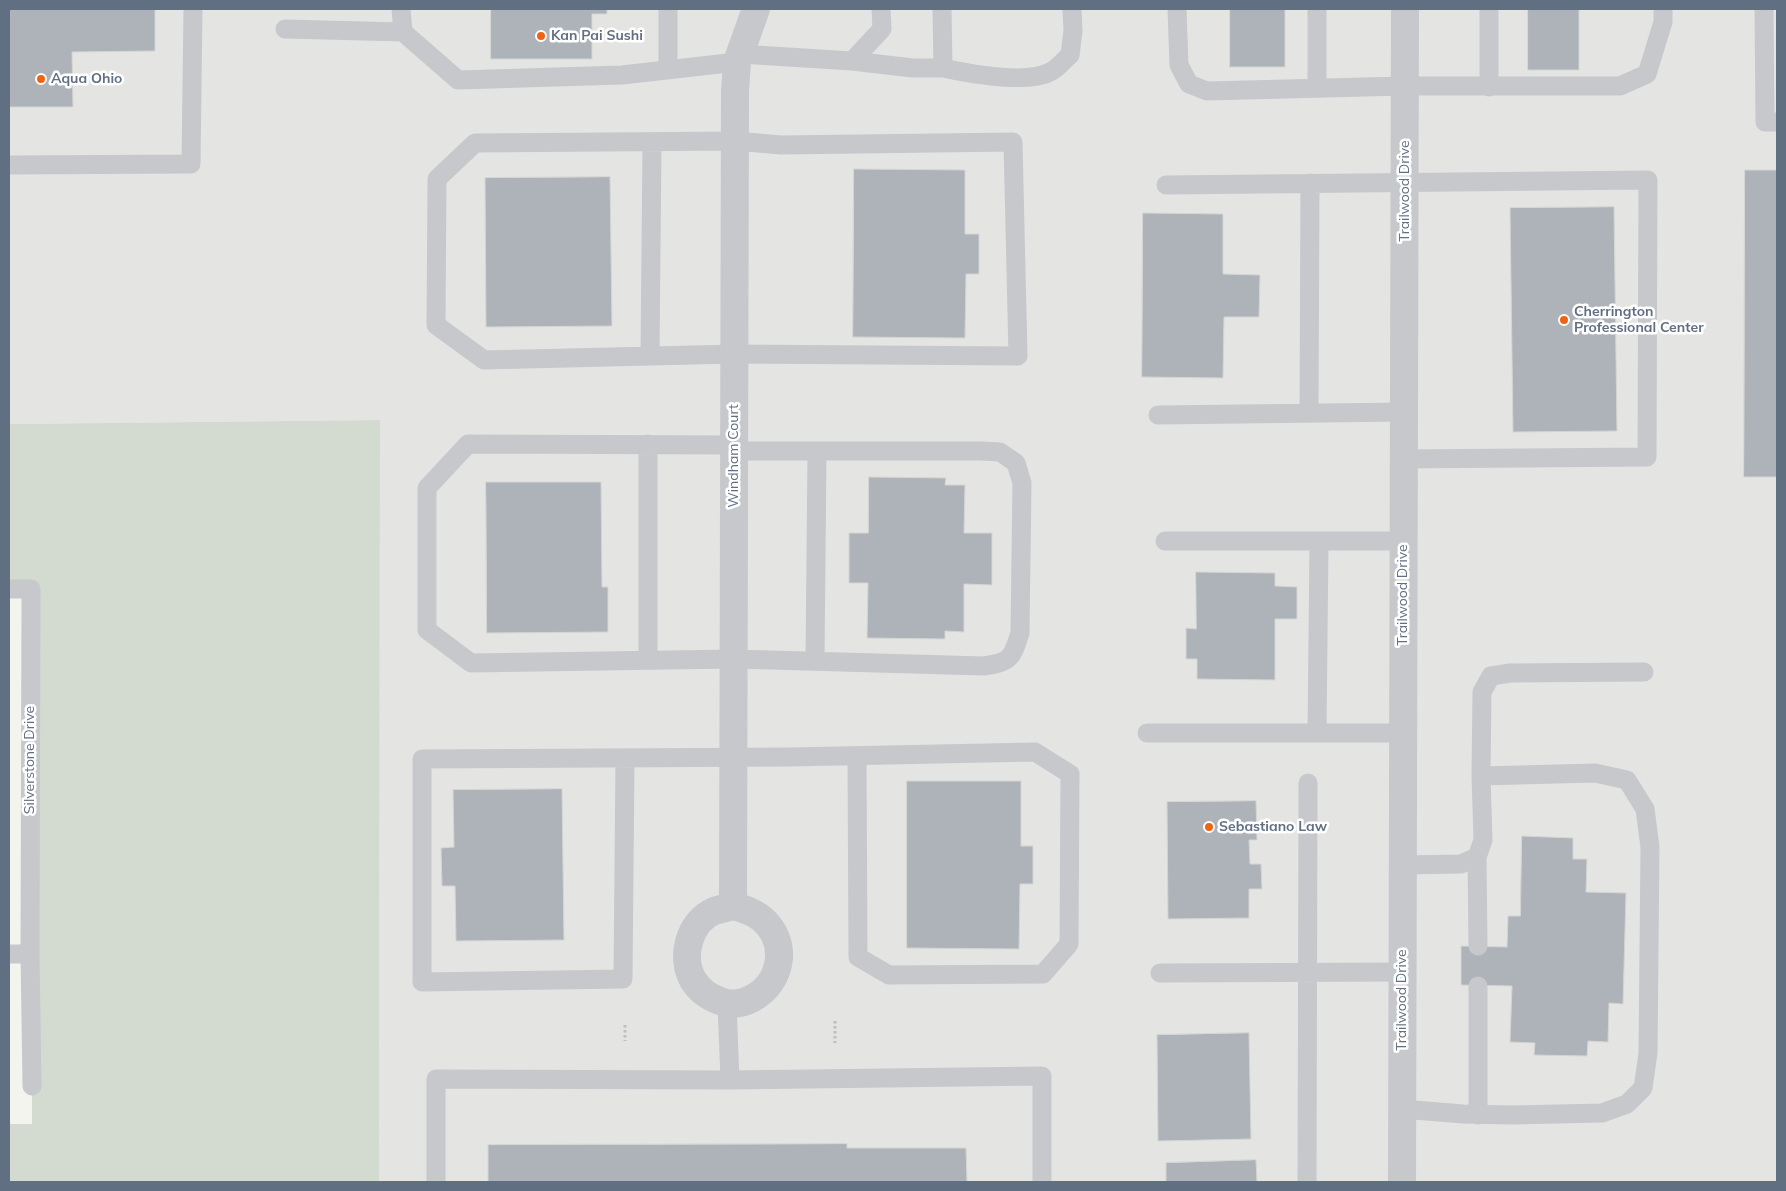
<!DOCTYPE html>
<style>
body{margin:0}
#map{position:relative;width:1786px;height:1191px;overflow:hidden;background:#f4f4ef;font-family:Mulish,sans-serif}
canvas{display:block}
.frame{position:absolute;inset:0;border:10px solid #616f83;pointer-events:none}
</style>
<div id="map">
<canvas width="1786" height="1191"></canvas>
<div class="frame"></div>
</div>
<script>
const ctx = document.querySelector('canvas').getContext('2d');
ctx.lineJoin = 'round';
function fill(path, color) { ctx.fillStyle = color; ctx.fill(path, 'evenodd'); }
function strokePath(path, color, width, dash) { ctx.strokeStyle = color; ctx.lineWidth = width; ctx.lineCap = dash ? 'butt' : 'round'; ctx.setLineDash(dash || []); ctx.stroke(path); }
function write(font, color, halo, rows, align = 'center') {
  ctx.font = font + ' Mulish,sans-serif'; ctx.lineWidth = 5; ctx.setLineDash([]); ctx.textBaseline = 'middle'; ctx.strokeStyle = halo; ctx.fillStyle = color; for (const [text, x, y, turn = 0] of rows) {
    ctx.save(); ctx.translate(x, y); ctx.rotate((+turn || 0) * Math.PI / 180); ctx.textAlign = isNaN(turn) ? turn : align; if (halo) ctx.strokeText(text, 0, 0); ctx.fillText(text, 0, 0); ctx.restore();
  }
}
fill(new Path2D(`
 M9 9H1777V1182H379L380 420 9 424Z`), '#e4e4e3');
fill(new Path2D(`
 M380 420 379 1182H9V1124H32V1086L31 589H9V424Z`), '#d3dbd0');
const building = new Path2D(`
 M9 9H155V51L72 52 73 107H9Z
 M491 9H607V14H592V59H491Z
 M1230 9H1285V67H1230Z
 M1528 9H1579V70H1528Z
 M854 169 965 170V234H979V274H966L965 338 853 337Z
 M1745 170H1777V477H1744Z
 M610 177 612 326 486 327 485 178Z
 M1614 207 1617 431 1513 432 1510 208Z
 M1143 213 1223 214V274L1260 275 1259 317H1224L1223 378 1142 377Z
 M869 477 946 478 945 485H965L964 533H992V585L964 584V632L945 631V639L867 638 868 583H849V533H868Z
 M486 482H601L602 587H608V632L487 633Z
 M1196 572 1275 573V586L1297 587V619H1275V680L1197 679V659H1186V628L1196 629Z
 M907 781H1021V846H1033V884H1020L1019 949 907 948Z
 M562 789 564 940 456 941 455 886H442L441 848 454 847 453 790Z
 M1256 801 1257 840H1249L1250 864H1261L1262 889H1249V918L1168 919 1167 802Z
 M1522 836 1573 838V859H1587L1586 892 1626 893 1623 1004 1609 1003 1608 1042 1588 1041 1587 1056 1534 1055 1535 1043 1510 1042 1512 986 1461 985V946L1507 947 1508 916H1520Z
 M1249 1033 1251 1139 1158 1141 1157 1035Z
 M847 1144V1148H966L967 1182H488V1145Z
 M1256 1160 1257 1182H1166V1163Z`);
fill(building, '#aeb3ba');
strokePath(building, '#d5d5d2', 1);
strokePath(new Path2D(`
 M835 1021V1043
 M625 1025V1041`), '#bdbec1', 3, [2.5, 2.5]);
strokePath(new Path2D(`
 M401 9 403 32 458 80 622 75 737 62
 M1177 9 1179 65 1189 84 1207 91 1405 86H1620L1647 74 1663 22V9
 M1764 9 1765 122H1777
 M285 29 403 32
 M740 54 852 61 882 29 881 9
 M852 61 913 68H943L942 9
 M943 68C971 74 1028 85 1052 71 1059 67 1064 60 1070 55L1073 31 1072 9
 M668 70V9
 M1489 87V9
 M1317 88V9
 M735 141 781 145 1013 142 1018 356 735 354 484 360 436 325 437 179 475 143Z
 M9 165 191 164 193 9
 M1166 185 1648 180 1647 457 1403 459
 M650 356 652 142
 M1309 412 1310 183
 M1158 415 1404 412
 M648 444V660
 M734 445 468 444 427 488V630L471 663 734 659 984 666C1011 662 1012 658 1020 633L1022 483 1016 463 1000 452 981 451H734
 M1165 541H1403
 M9 589H31L30 954 32 1086
 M815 661 817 451
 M1147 733H1403
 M1317 733 1319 541
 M625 758 623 979 422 982V759L789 757 1035 752 1070 774 1069 944 1043 974 889 975 858 957 857 757
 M1481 776 1482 692 1491 676 1510 673 1644 672
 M1477 857 1478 946
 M9 954H30
 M1160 973 1402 972
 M1478 986V1115
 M727 1004 730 1080
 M1402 1109 1463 1114 1512 1115 1602 1113 1627 1104 1643 1088 1648 1053 1650 847 1645 809 1627 780 1595 773 1481 776 1483 840 1477 857 1461 864 1402 865
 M436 1182V1079L730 1080 1042 1076V1182
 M1307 1182 1308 783`), '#c6c8cc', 19);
strokePath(new Path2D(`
 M733 906 735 91 737 62 756 9
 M733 906C742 908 753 912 761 918 789 941 783 981 753 998 742 1004 730 1005 720 1001 709 997 699 990 693 980 680 957 689 922 714 911 720 909 727 908 733 906Z
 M1402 1182 1405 9`), '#c6c8cc', 28);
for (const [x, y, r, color] of [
 [541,36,5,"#ef6314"],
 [41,79,5,"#ef6314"],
 [1564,320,5,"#ef6314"],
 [1209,827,5,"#ef6314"]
]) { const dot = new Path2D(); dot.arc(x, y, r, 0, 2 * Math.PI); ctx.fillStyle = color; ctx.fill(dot); strokePath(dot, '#fff', 2); }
write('bold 14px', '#616f83', '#fff', [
 ["Kan Pai Sushi",551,36],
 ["Aqua Ohio",51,79],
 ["Cherrington",1574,312],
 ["Professional Center",1574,328],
 ["Sebastiano Law",1219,827]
], 'left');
write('14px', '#616f83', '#fff', [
 ["Trailwood Drive",1405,191,-90],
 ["Windham Court",734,456,-90],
 ["Trailwood Drive",1403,595,-90],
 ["Silverstone Drive",30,760,-90],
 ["Trailwood Drive",1402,1000,-90]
]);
</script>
